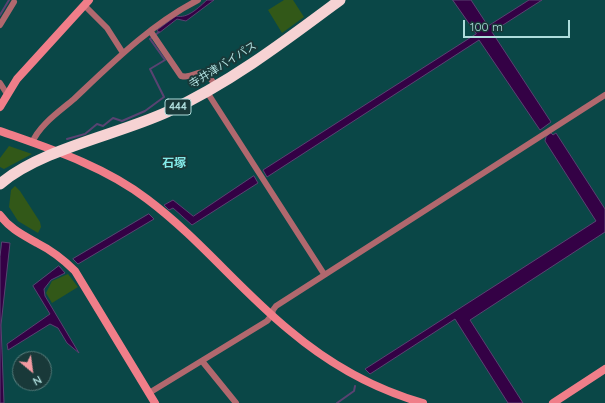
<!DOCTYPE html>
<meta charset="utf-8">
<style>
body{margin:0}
#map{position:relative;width:605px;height:403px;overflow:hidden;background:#0a4747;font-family:Quicksand,sans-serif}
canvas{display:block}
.north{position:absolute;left:12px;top:351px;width:40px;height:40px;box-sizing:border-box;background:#193939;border:1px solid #557b7a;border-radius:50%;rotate:151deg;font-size:11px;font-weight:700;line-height:16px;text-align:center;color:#aedddc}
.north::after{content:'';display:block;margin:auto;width:14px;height:18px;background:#f49aa1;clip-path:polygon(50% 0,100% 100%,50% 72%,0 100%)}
.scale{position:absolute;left:463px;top:20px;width:107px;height:18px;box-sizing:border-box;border:2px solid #aedddc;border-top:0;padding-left:5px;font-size:12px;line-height:14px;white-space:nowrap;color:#aedddc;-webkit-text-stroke:3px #193939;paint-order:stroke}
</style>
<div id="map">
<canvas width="605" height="403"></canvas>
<div class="north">N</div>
<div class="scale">100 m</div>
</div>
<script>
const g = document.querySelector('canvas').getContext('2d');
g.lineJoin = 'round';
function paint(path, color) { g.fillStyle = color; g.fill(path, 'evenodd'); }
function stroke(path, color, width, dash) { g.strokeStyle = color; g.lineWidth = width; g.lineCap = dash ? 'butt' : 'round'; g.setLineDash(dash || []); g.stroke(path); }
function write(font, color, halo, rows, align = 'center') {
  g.font = font + ' Quicksand,"Noto Sans JP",sans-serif'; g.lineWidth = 4; g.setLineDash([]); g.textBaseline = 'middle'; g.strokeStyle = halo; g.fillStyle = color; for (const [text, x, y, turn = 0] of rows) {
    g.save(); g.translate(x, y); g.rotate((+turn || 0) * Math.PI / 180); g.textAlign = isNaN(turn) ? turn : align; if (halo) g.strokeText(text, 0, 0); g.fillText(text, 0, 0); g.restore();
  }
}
paint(new Path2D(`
 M284,0h9l11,17 -22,16 -14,-23z
 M9,146l23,8 -28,15 -4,-2v-9z
 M15,186l5,5 20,31 1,5 -3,6 -20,-12 -9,-14 2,-17z
 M68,274l10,13 -26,16 -6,-10 6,-12z`), '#325818');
const water = new Path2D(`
 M207,0h7l-28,21 -9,-2 -18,14 -2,-3 19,-14c12,3 23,-9 31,-16z
 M453,0h18l17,26 41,-26h13l-50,32 59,90 -11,8 -61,-90 -212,137 -4,-7 213,-136z
 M551,133l2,2 3,-2 49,76v23l-135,88 53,83h-15l-53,-84 -85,55 -5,-5 231,-148 -51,-80 1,-4z
 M254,176l4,7 -66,42 -19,-17 -4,2 -5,-5 9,-5 20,16z
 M149,214l5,5 -76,45 -5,-5z
 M2,242l8,1 -9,82 3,78h-4v-146z
 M59,266l6,7 -14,7 -7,9 1,7 34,57 -12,-10 -9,-15 -8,-4 -42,26 -1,-6 43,-30 -17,-28z`);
paint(water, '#340145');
stroke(water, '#594372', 1);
stroke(new Path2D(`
 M0,15l9,-15
 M67,139l18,-5 12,-10 6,2 10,-8 9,3 23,-10 19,-14 -14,-28 15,-9 -15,-21 9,-7
 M337,403l17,-12 1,-5`), '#594372', 2);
stroke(new Path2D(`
 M84,5l23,23 16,25
 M0,25l14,-23
 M151,32l30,44c18,4 17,-16 35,10
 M0,83l7,11
 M207,92l117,182
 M32,143c7,-18 28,-32 42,-44 38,-36 77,-75 124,-99
 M202,361l34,42
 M149,393l118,-72 5,-6 1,-5 3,-4 329,-211`), '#b1686e', 6);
stroke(new Path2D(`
 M0,107l17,-28 72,-79
 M0,131c51,18 104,35 147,68 52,39 92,90 142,131 39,33 85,59 134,73
 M0,215c10,14 23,20 37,28 14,7 27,17 38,28l80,132
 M553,403l52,-34`), '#f07e89', 8);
stroke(new Path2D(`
 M0,184c41,-35 117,-49 167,-72 63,-29 118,-71 173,-112`), '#f6d2d3', 11);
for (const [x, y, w] of [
 [178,107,26]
]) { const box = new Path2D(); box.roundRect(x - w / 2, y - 8, w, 16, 3); g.fillStyle = '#193939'; g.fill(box); stroke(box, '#aedddc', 1); }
write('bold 10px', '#aedddc', null, [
 ["444",178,107]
]);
write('11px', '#aedddc', '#193939', [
 ["寺井津バイパス",223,65,-32]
]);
write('bold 12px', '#84eae9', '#193939', [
 ["石塚",174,163]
]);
</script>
